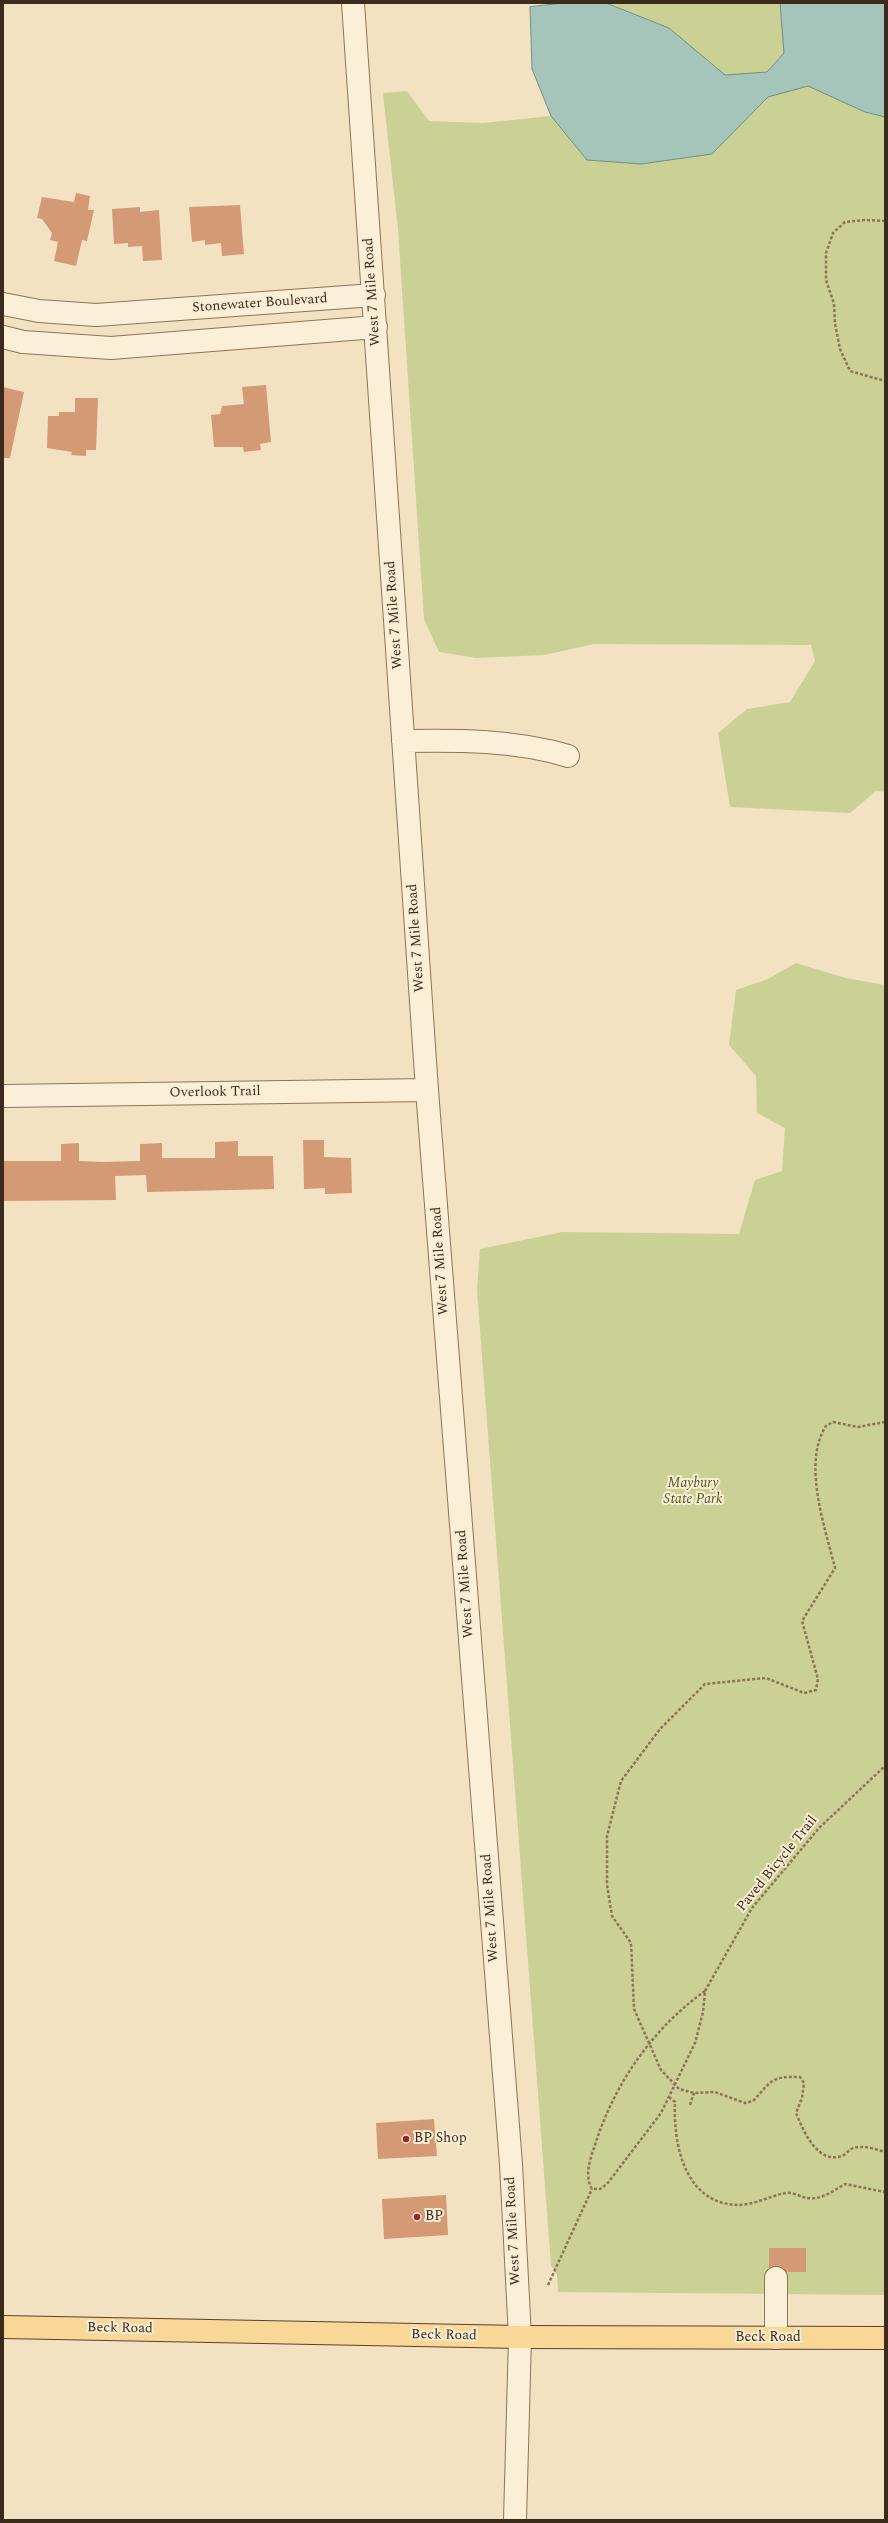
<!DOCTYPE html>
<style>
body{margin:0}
#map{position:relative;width:888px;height:2523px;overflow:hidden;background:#f2e2c2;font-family:Spectral,serif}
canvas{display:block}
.frame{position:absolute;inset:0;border:4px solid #3c2b1d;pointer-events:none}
</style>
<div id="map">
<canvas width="888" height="2523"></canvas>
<div class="frame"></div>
</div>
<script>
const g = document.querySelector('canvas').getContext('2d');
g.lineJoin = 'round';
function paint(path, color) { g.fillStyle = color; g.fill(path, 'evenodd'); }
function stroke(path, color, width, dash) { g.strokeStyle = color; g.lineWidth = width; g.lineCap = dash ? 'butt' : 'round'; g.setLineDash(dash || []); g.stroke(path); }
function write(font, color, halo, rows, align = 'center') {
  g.font = font + ' Spectral,serif'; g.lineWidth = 4; g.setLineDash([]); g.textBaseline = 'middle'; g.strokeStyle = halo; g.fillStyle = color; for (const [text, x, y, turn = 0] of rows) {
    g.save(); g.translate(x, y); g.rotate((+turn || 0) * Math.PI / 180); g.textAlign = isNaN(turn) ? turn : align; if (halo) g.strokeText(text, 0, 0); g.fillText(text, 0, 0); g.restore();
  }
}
paint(new Path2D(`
 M606,3h279v789l-9,-1 -26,22 -120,-6 -12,-74 29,-24 43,-7 25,-41 -4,-16 -217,-1 -50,11 -68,3 -37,-6 -15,-33 -26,-390 -15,-136 24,-2 22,30 54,2 68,-7 31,38 78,-129z
 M796,963l50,15 39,7v1310l-327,-3 -1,-17 -6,-10 -74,-975 3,-41 82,-17 177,2 16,-54 27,-9 3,-43 -28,-15 -1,-37 -27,-31 7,-55 32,-11z`), '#cbd195');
const water = new Path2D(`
 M564,3h42l63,25 56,47 42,-3 17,-19 -4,-50h105v114l-20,-5 -57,-26 -40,11 -56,57 -71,10 -54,-4 -36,-44 -19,-47 -2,-62z`);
paint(water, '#a5c4ba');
stroke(water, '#6b9388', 1);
paint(new Path2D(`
 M76,193l14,3 -2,14h6l-7,31 -5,-1 -6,26 -22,-5 4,-19 -8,-2 2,-7 -10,-14 -5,-1 5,-21 32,5z
 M240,205l4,49 -22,2 -1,-13 -16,2v-5l-13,2 -3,-35z
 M140,207v5l19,-2 3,50 -19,1 -1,-15 -14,1v-4l-14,1 -2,-35z
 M266,385l5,57 -11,2 1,6 -17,2 -1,-5h-29l-3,-32 9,-1 2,-8 22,-2 -2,-17z
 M3,387l21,5 -14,66h-7z
 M75,398h23l-2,52h-10v6l-15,-1 1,-3 -25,-4 1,-32h11v-4h16z
 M303,1140h21v17l27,1 1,35 -27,1v-6l-21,1z
 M238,1141v15h35l1,33 -127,3 -1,-17 -31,1 1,24 -113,1v-40h58v-17l18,-1v18l23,1 38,-1v-17l22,-1v15h53v-16z
 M434,2119l3,37 -59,3 -2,-36z
 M446,2195l2,40 -64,4 -2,-40z
 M769,2248h37v24h-19l-11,-6 -7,2z`), '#d39a75');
const minor = new Path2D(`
 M353,3l74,1087 84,1074 9,173 -5,183
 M3,304l36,7 57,4 278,-20
 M3,337l20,5 88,6 265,-21
 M403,741c55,-1 113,-1 165,15
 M3,1096l424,-6
 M776,2338v-60`);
const major = new Path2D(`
 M3,2327l517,10 365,1`);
stroke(minor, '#8d7358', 24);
stroke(major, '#5b412c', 24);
stroke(new Path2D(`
 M885,221l-19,-1 -21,2 -12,11 -7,20v27l8,24 1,20 5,25 10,22 35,10
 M885,1422l-27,5 -25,-5 -7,4c-24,37 -1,101 9,142l-33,53 16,58 -2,11 -12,3 -38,-15 -61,6 -45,45 -39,52 -14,55v49l5,31 19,27 3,66 27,61 18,19 15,4 21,-1 30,11 8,-2c19,-20 17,-25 47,-24l4,6 -2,15 -6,15c7,17 22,54 48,42 3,-2 5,-5 7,-6 10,-5 24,0 34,3
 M705,1991c-52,37 -91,93 -110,154 -5,14 -11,31 -3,44h8l7,-5 54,-71 34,-70 8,-31 2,-21 47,-83 67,-80 66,-62
 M669,2097l6,5c-2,43 10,102 63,103 16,0 32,-9 47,-12 6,-1 13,2 18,4 16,5 28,-5 42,-13l40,8
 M690,2105l4,-12
 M548,2285l44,-96`), '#8d7358', 2.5, [3, 2]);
stroke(minor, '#fbf0d7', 22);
stroke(major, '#f8d797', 22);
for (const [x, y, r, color] of [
 [406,2139,4,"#a22227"],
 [417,2217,4,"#a22227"]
]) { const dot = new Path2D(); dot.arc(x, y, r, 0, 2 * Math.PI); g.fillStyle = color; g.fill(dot); stroke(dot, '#f8ecd3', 1.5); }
write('14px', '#3c2b1d', '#f8ecd3', [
 ["West 7 Mile Road",373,292,-94],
 ["Stonewater Boulevard",260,304,-4],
 ["West 7 Mile Road",395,615,-94],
 ["West 7 Mile Road",417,938,-94],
 ["Overlook Trail",215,1093,-1],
 ["West 7 Mile Road",441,1261,-94],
 ["West 7 Mile Road",466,1584,-94],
 ["Paved Bicycle Trail",778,1864,-51],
 ["West 7 Mile Road",491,1908,-94],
 ["West 7 Mile Road",514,2231,-93],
 ["Beck Road",120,2329,1],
 ["Beck Road",444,2336,1],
 ["Beck Road",768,2338]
]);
write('italic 14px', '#4d5a22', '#f8ecd3', [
 ["Maybury",693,1484],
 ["State Park",693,1500]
]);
write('14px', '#3c2b1d', '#f8ecd3', [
 ["BP Shop",414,2139],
 ["BP",425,2217]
], 'left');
</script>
